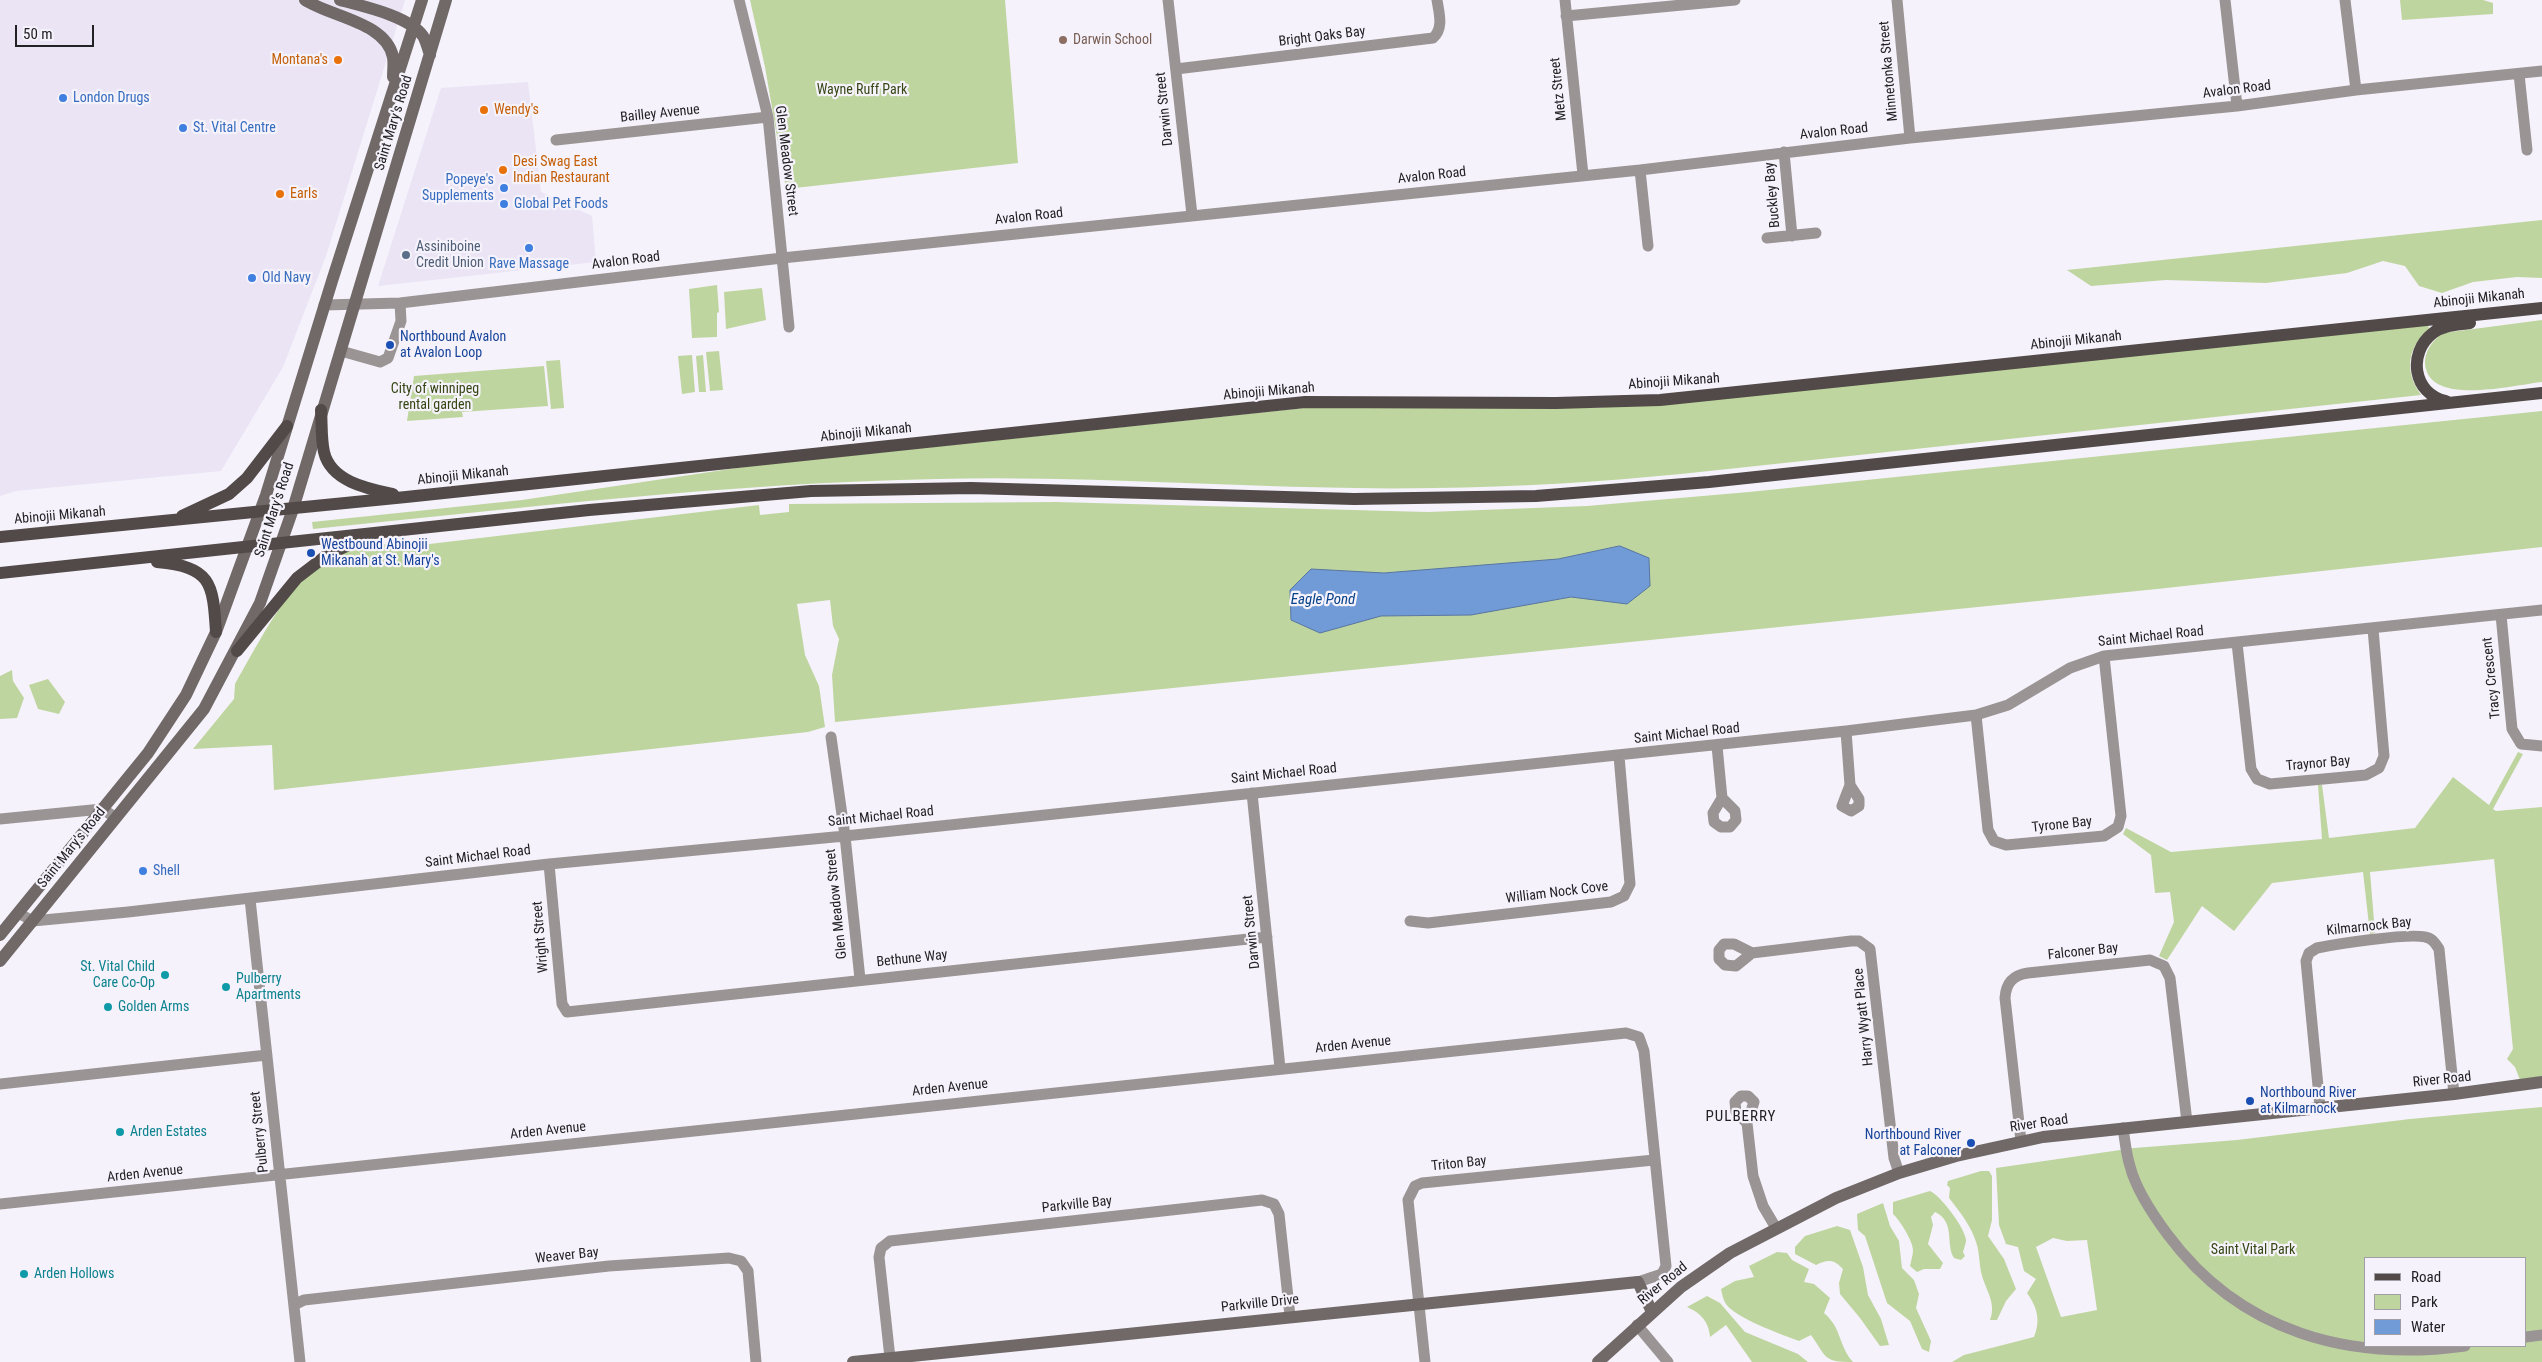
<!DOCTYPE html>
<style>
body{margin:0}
#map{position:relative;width:2542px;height:1362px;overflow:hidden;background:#f5f2fb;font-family:"Roboto Condensed",sans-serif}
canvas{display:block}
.legend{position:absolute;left:2364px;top:1257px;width:162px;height:90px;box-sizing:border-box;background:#f5f2fb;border:1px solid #a19ea5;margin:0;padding:6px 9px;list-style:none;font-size:15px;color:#222124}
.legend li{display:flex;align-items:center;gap:10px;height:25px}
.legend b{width:25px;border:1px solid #a19ea5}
.scale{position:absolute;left:15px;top:25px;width:79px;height:22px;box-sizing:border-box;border:2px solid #222124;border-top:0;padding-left:6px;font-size:15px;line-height:18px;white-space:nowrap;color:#222124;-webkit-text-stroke:4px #f5f2fb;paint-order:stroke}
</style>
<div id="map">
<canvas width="2542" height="1362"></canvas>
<ul class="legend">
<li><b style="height:6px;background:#524a48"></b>Road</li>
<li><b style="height:14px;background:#bfd59f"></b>Park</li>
<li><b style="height:14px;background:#709bd6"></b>Water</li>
</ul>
<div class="scale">50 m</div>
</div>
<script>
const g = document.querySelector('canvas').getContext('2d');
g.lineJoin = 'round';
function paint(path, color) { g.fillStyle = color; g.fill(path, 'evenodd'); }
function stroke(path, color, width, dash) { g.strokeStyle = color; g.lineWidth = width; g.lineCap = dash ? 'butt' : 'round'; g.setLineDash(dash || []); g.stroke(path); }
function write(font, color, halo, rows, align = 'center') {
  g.font = font + ' "Roboto Condensed",sans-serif'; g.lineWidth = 4.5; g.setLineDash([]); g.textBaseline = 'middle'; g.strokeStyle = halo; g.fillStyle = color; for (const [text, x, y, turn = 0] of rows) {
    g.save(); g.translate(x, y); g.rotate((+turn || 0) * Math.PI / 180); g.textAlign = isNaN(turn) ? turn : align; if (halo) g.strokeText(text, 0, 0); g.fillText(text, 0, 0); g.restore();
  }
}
paint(new Path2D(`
 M0,0h405l-79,256 -43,111 -62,104 -205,20 -16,5z
 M528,82l13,110 51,24 4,46 -218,24 63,-198z`), '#eae4f5');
paint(new Path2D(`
 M750,0h255l13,163 -232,26 -21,-122z
 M2400,0h83l10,3v11l-91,6z
 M2542,220v58l-25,-1 -44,5 -31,11 -23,-7 -14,-20 -22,-5 -36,12 -81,10 -100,-3 -75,6 -24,-16z
 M717,285l2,27 -2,1v24l-25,1 -3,-49z
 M762,288l4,32 -40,9 -2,-37z
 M2542,320v62c-28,3 -107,23 -116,-13 -4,-15 6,-28 17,-36z
 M2428,324l1,5c-22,19 -25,42 -8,66l-740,79c-82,8 -165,13 -247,14 -166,3 -331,-13 -496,-9 -209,4 -417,29 -625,50l-1,-7 210,-22 228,-34 554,-58h292z
 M719,351l4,39 -13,1 -4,-39z
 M692,355l3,37 -13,2 -4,-38z
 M703,355l3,37h-7l-3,-36z
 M560,360l4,48 -13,1 -5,-48z
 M544,366l4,40 -86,6 1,5 -56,4 7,-45z
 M2542,411v136l-385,42 -1322,133 -3,-47 7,-36 -6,-13 -3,-26 -33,4 8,51 14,31 6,41 -17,5 -534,58 -2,-45 -79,4 41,-50 1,-15c48,-83 74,-150 186,-139l338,-40 1,10 29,-3v-8l267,-2 372,10 159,-6 162,-14z
 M12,670l1,11 11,17 -7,20 -17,1v-43z
 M48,679l17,23 -6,12 -21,-5 -9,-24z
 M2518,752l5,2 -30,55 3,2 46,-4v269l-22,4 -5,-13 -8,-8 6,-10 -19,-190 -124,13 5,61 -5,1 -7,-62 -91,11 -38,48 -32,-25 -35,54 -8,-4 15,-34 -4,-30 -15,1 -4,-38 -28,-21 3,-6 45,24 151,-13 -4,-54h4l7,53 86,-10 38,-51 36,28z
 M2542,1107v255h-590l12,-7 70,-18c7,-17 3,-30 -7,-44l9,-14 -12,-8 -6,-24 -12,-3 -7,-19 -3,-57 138,-20 103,-8 173,-21zM2053,1238l14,3 20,-1 10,70 -36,7 -25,-70zM2366,1258h160v88h-160z
 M1981,1171h8l3,5v44l-4,16 16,23 12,30 -10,12 -9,19h-7c6,-15 -2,-27 -7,-41 -4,-11 -3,-23 -6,-34 -5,-18 -17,-33 -28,-47l1,-10 -3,-3 1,-4z
 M1930,1191c11,5 35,37 36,49 0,3 -2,9 -3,12l2,4 -4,4 -7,-2c-9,-14 2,-36 -19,-46l-4,5 2,8 -5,19 15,19 -3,6h-16l-7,3 -7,-6c1,-5 3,-11 3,-16 0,-9 -14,-31 -20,-36v-12z
 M1883,1203l7,23 9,15 3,27 12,12 5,14 -3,14 15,33 -2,11 -7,-3 -12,-28 -23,-18 -22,-67 -7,-6 -1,-16z
 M1837,1226l13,4 13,37 5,28 13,24 8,26 -9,1 -20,-28 -20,-24 -1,-11 4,-14c-9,-10 -15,-10 -27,-4l-21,-11v-7l10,-11z
 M1777,1252l10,1 5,7 17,9 -5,13 10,2 16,14 -6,15c18,15 14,32 29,49 -31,0 -26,-5 -42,-27l-12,6c-16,-6 -64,-23 -73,-37 -3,-4 -4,-11 -5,-15l14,-8 19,-4 -5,-11z
 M1707,1296l13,7 25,29 53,22 10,8h-56l-26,-37 -16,12c-1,-15 -9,-24 -23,-30z`), '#bfd59f');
const water = new Path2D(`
 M1620,546l29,12 1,28 -23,18 -56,-7 -100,18 -90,1 -61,17 -29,-13 -1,-30 21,-21 73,4 174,-14z`);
paint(water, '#709bd6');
stroke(water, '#5976a1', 1);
stroke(new Path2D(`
 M739,0l29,117 21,210
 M1168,0l24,215
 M1565,0l18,175
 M1897,0l13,138
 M2225,0l12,106
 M2345,0l11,90
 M1566,16l169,-16
 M1176,69l257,-31c11,-10 6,-25 4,-38
 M2519,74l8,76
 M556,140l212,-23
 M1784,152l8,84
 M1640,170l8,76
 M1767,238l49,-5
 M324,305l76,-2 382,-45 858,-88 270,-32 327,-32 119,-16 186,-19
 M341,351l39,11 8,-4 13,-37 -1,-18
 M2501,615l11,114 9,15 21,2
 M2237,643l14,126 6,10 13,5 96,-9 13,-7 5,-12 -11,-127
 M1976,715l12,115 6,11 12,4 98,-9 14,-9 3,-11 -17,-160
 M1846,731l4,54 -8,21 9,5 8,-5v-7l-9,-14
 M831,737l14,99 15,143
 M1717,746l5,52 -9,15 1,9 7,5h9l6,-7 -1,-9 -13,-13
 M1252,793l28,275
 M0,819l102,-10 13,8
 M549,864l13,140 5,8 700,-75
 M250,899l50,463
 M18,913l15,8 95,-9 421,-48 296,-28 1001,-105 130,-16 32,-10 62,-37 34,-12 438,-46
 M1410,921l18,2 183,-21 13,-6 6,-12 -11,-128
 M1752,953l-16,13 -11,-1 -6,-6v-9l5,-6h10l18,9 99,-12h8l11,8 24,209 5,15
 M0,1084l267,-29
 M2320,1107l-14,-146 3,-8 8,-5c19,-4 91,-15 108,-11 7,1 10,6 14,12l15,145
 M1747,1123l-11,-11 -1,-10 6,-6h7l6,6 -7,21 6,53 10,30 13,22
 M2123,1128c2,12 3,26 7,38 6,24 23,49 38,69 72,97 181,127 297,111
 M2021,1141l-16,-143c1,-15 8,-23 23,-25l122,-13 14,6 6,12 17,144
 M0,1204l1626,-171 13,4 5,14 22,215 -4,8 -24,8
 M294,1305l10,-5 305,-34 120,-8 12,3 7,10 8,91
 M1637,1325l31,37
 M2526,1337l16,-2
 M890,1358l-11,-101 2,-9 9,-7 372,-41 12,4 5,10 11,102
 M1425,1362l-17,-162 7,-14 7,-3 232,-23`), '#9a9594', 11);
stroke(new Path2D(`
 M305,0c26,17 81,22 88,57 1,7 0,14 0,20
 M340,0c22,6 69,16 83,36 3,5 5,13 7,19
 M0,935l148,-182 38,-58 30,-63 50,-137 66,-214 90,-281
 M0,961l204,-252 56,-106 33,-94 153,-509
 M853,1362l785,-80 14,30
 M1598,1362l83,-75 49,-34 106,-55 63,-25 57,-17 87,-19 411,-43 88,-12`), '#706967', 12);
stroke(new Path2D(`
 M2446,401c-33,-7 -39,-48 -13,-68 10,-8 25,-8 37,-10
 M321,410c1,14 0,29 3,42 7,30 45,37 69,42
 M182,516l47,-22 18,-16 40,-52
 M0,537l406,-40 899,-95 251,1 104,-3 882,-92
 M157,562c54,5 56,20 59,70
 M0,573l589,-63 222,-19 160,-3 383,11 182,-3 173,-14 833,-89
 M237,651l60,-73 30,-23 39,-18`), '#524a48', 12);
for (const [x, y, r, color] of [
 [1063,40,5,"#8d6e63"],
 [338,60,5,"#e8710a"],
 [63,98,5,"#3f7fe0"],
 [484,110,5,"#e8710a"],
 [183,128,5,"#3f7fe0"],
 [503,170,5,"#e8710a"],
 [504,188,5,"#3f7fe0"],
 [280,194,5,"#e8710a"],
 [504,204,5,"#3f7fe0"],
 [529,248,5,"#3f7fe0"],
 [406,255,5,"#5c6f8a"],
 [252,278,5,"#3f7fe0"],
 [390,345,5,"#1a4fb4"],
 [311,553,5,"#1a4fb4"],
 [143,871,5,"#3f7fe0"],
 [165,975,5,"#0f9aa8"],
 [226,987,5,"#0f9aa8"],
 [108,1007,5,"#0f9aa8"],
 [2250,1101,5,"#1a4fb4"],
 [120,1132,5,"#0f9aa8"],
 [1971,1143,5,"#1a4fb4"],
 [24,1274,5,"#0f9aa8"]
]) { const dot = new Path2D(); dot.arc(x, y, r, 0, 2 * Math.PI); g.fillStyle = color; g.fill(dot); stroke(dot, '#f5f2fb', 2); }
write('14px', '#222124', '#f5f2fb', [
 ["Bright Oaks Bay",1322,37,-7],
 ["Minnetonka Street",1889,71,-95],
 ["Metz Street",1559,89,-96],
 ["Avalon Road",2237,90,-7],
 ["Darwin Street",1165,109,-96],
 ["Bailley Avenue",660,114,-6],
 ["Saint Mary's Road",394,123,-73],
 ["Avalon Road",1834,132,-6],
 ["Glen Meadow Street",786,161,83],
 ["Avalon Road",1432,176,-6],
 ["Buckley Bay",1773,195,-95],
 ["Avalon Road",1029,217,-6],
 ["Avalon Road",626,261,-7],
 ["Abinojii Mikanah",2479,299,-6],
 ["Abinojii Mikanah",2076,341,-6],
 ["Abinojii Mikanah",1674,382,-4],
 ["Abinojii Mikanah",1269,392,-5],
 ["Abinojii Mikanah",866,433,-6],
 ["Abinojii Mikanah",463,476,-6],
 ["Saint Mary's Road",275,510,-72],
 ["Abinojii Mikanah",60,516,-5],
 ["Saint Michael Road",2151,637,-6],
 ["Tracy Crescent",2492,678,-96],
 ["Saint Michael Road",1687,734,-6],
 ["Traynor Bay",2318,764,-5],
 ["Saint Michael Road",1284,774,-6],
 ["Saint Michael Road",881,817,-6],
 ["Tyrone Bay",2062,825,-6],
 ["Saint Mary's Road",72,848,-51],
 ["Saint Michael Road",478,857,-7],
 ["William Nock Cove",1557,893,-7],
 ["Glen Meadow Street",837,904,-96],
 ["Kilmarnock Bay",2369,927,-6],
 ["Darwin Street",1252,932,-96],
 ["Wright Street",541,937,-95],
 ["Falconer Bay",2083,952,-6],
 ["Bethune Way",912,959,-6],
 ["Harry Wyatt Place",1864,1017,-96],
 ["Arden Avenue",1353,1045,-6],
 ["River Road",2442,1080,-6],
 ["Arden Avenue",950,1088,-6],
 ["River Road",2039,1124,-8],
 ["Arden Avenue",548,1131,-6],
 ["Pulberry Street",260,1132,-96],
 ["Triton Bay",1459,1164,-6],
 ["Arden Avenue",145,1174,-6],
 ["Parkville Bay",1077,1205,-6],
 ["Weaver Bay",567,1256,-6],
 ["River Road",1663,1284,-39],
 ["Parkville Drive",1260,1304,-6]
]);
write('14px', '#785e54', '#f5f2fb', [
 ["Darwin School",1073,40]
], 'left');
write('14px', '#c56008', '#f5f2fb', [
 ["Montana's",328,60,"right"],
 ["Wendy's",494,110],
 ["Desi Swag East",513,162],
 ["Indian Restaurant",513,178],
 ["Earls",290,194]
], 'left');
write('14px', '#354613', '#f5f2fb', [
 ["Wayne Ruff Park",862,90],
 ["City of winnipeg",435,389],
 ["rental garden",435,405],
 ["Saint Vital Park",2253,1250]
]);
write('14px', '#366cbe', '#f5f2fb', [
 ["London Drugs",73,98],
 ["St. Vital Centre",193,128],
 ["Popeye's",494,180,"right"],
 ["Supplements",494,196,"right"],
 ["Global Pet Foods",514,204],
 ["Rave Massage",529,264,"center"],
 ["Old Navy",262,278],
 ["Shell",153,871]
], 'left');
write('14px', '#4e5e75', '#f5f2fb', [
 ["Assiniboine",416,247],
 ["Credit Union",416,263]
], 'left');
write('14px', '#164399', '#f5f2fb', [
 ["Northbound Avalon",400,337],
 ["at Avalon Loop",400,353],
 ["Westbound Abinojii",321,545],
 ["Mikanah at St. Mary's",321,561],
 ["Northbound River",2260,1093],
 ["at Kilmarnock",2260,1109],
 ["Northbound River",1961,1135,"right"],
 ["at Falconer",1961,1151,"right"]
], 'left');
write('14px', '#0d838f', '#f5f2fb', [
 ["St. Vital Child",155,967,"right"],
 ["Care Co-Op",155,983,"right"],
 ["Pulberry",236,979],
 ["Apartments",236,995],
 ["Golden Arms",118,1007],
 ["Arden Estates",130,1132],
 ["Arden Hollows",34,1274]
], 'left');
write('italic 15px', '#044187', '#f5f2fb', [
 ["Eagle Pond",1323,600]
]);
g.letterSpacing = '1px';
write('15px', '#222124', '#f5f2fb', [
 ["PULBERRY",1741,1117]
]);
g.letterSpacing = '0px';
</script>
